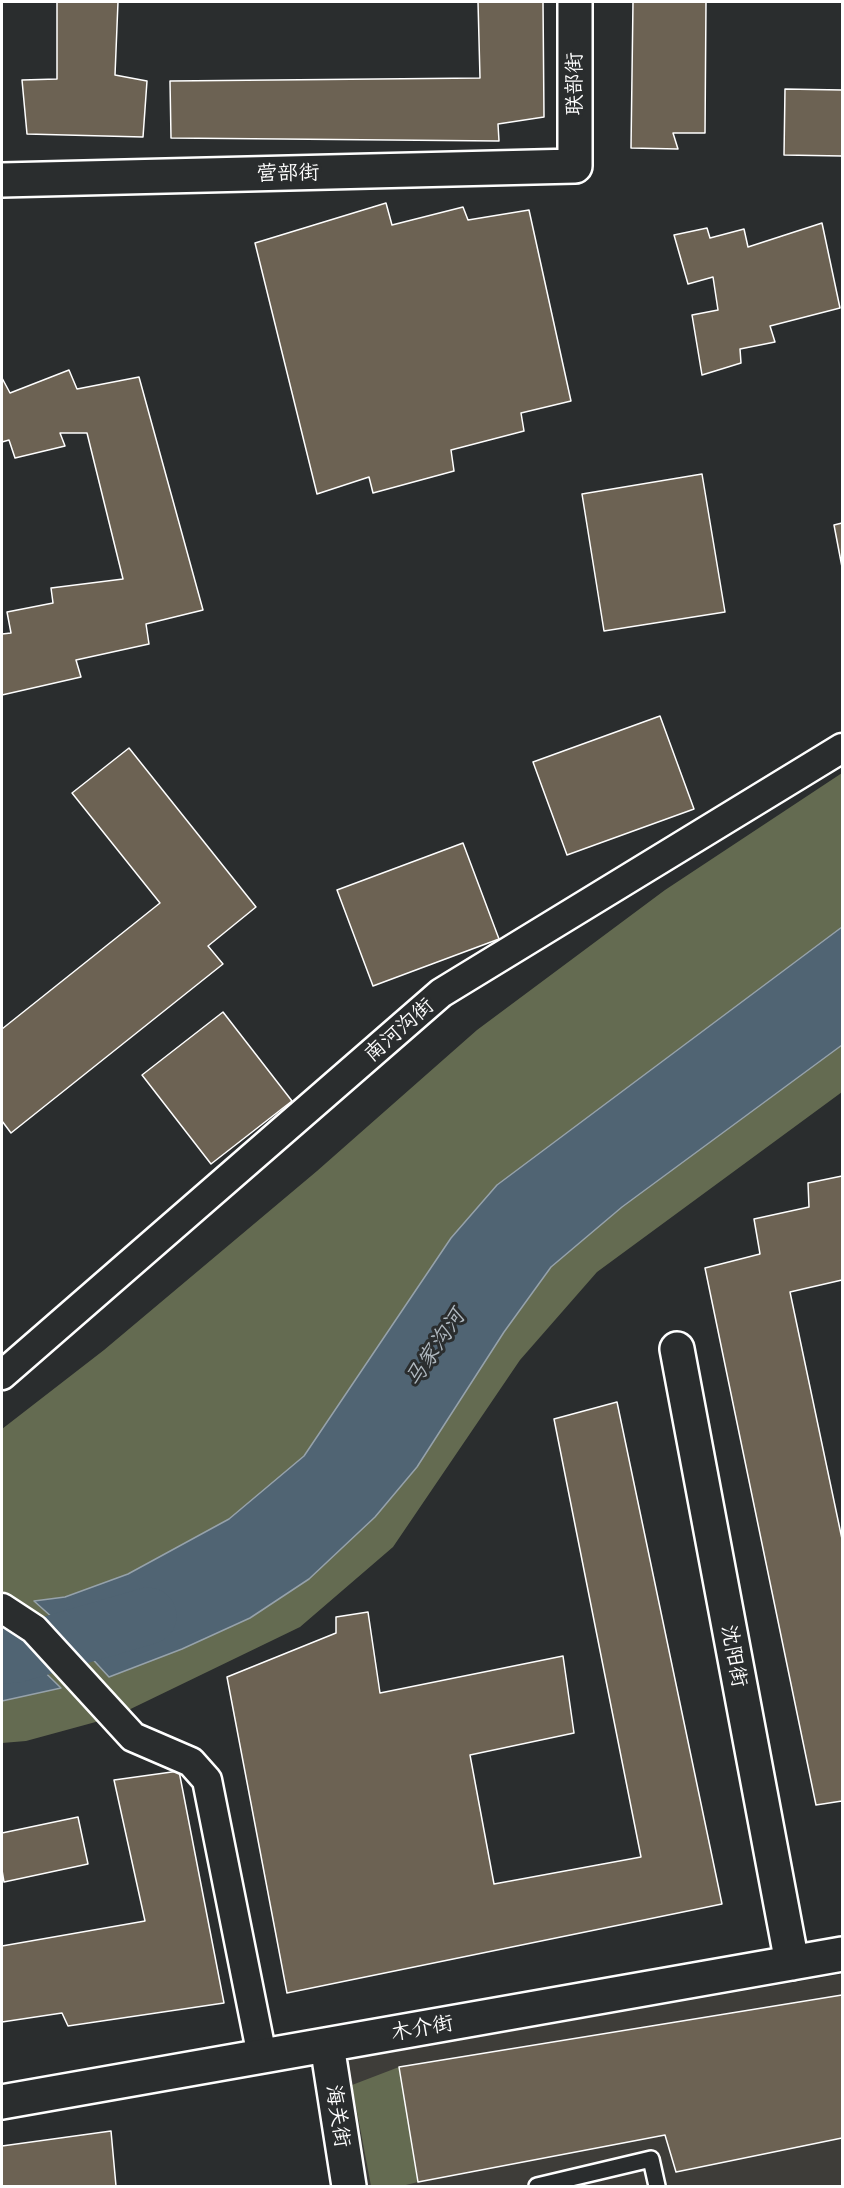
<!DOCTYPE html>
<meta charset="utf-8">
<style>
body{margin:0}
#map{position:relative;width:844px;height:2188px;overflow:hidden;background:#2a2d2e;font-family:Mali,sans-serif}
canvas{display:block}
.frame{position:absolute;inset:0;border:3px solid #fff;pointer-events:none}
</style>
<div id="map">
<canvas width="844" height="2188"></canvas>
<div class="frame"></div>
</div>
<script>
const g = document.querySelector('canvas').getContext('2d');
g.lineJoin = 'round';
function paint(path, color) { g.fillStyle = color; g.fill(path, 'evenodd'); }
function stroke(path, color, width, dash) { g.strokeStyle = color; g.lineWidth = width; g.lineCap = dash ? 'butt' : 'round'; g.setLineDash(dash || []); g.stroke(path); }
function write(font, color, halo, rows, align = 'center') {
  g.font = font + ' Mali,"LXGW WenKai TC",sans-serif'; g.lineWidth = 6; g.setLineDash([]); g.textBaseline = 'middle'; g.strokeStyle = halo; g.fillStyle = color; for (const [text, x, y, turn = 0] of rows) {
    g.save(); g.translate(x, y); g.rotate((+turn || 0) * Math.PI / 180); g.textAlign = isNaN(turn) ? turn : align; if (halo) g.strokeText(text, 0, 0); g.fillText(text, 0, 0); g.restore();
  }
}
paint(new Path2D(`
 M842,1974v212h-474l-23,-126z`), '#3e3d39');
paint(new Path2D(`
 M842,773v319l-245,180 -77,88 -127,187 -93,80 -186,90 -88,24 -24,2v-314l102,-79 213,-179 160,-141 188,-140z
 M399,2067l19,115 -16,4h-31l-19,-101z`), '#646b51');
const water = new Path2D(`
 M842,927v118l-220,162 -71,60 -47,65 -87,135 -42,50 -66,62 -59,39 -68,31 -73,28 -46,-50 -29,-26 31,-4 63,-23 101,-55 75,-63 147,-218 46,-53z
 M2,1633l10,7 49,48 -59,13z`);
paint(water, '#506473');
stroke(water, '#96a2ab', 1.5);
stroke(new Path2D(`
 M2,1655l15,-1 131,-38`), '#506473', 57);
const building = new Path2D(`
 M57,2h61l-3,73 32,6 -4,56 -116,-3 -5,-54 35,-1z
 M478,2h65l1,115 -46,7 1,17 -328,-3 -1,-57 310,-3z
 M633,2h73l-1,131h-32l5,16 -47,-1z
 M785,89l57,1v66l-58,-1z
 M386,203l6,22 71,-18 5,13 61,-10 42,191 -50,12 3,18 -73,19 3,21 -81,22 -4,-16 -52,17 -62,-251z
 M822,223l18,85 -70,18 5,16 -35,7 1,14 -39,12 -10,-60 26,-5 -5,-33 -25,7 -14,-49 33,-7 3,10 34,-9 4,18z
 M69,370l8,19 62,-12 64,233 -57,14 3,20 -73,16 5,17 -79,18v-61l9,-1 -4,-21 46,-9 -2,-15 72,-9 -36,-146h-27l5,13 -50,12 -6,-18 -7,2v-64l8,15z
 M702,474l23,138 -121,19 -22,-137z
 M842,523v44l-8,-42z
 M660,716l34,93 -127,46 -34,-93z
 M129,748l127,159 -48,39 15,18 -212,169 -9,-12v-92l158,-126 -88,-110z
 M463,843l36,96 -126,47 -36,-96z
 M223,1012l69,89 -81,63 -69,-89z
 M842,1176v104l-52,12 52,247v262l-26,4 -111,-537 55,-14 -6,-35 55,-12 -1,-24z
 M617,1402l105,502 -435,89 -60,-316 109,-44v-16l32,-5 12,81 183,-37 11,77 -104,22 24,129 147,-27 -87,-438z
 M179,1771l45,232 -156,23 -6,-13 -60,9v-76l143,-25 -31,-141z
 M78,1817l10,47 -84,18 -2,-12v-37z
 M842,1995v143l-166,34 -11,-37 -247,47 -19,-115z
 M111,2131l5,55h-114v-40z`);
paint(building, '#6c6253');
stroke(building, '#fff', 1.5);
const lane = new Path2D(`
 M537,2186l114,-27 6,27`);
const street = new Path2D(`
 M2,1375l439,-382 401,-245
 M2,1608l32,21 99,108 58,25 16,18 55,276`);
const secondary = new Path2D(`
 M2,180l573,-14v-164
 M677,1349l115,614
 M327,2045l22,141
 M2,2102l840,-148`);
stroke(lane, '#fff', 20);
stroke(street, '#fff', 33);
stroke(secondary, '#fff', 38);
stroke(lane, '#2a2d2e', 15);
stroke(street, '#2a2d2e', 28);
stroke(secondary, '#2a2d2e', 33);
write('21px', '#fff', '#2a2d2e', [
 ["联部街",575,84,-90],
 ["营部街",288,173,-1],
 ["南河沟街",399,1030,-41],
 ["沈阳街",734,1656,79],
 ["木介街",422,2028,-10],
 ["海关街",338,2116,81]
]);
write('italic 22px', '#b0b9c0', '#2a2d2e', [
 ["马家沟河",435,1348,-56]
]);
</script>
